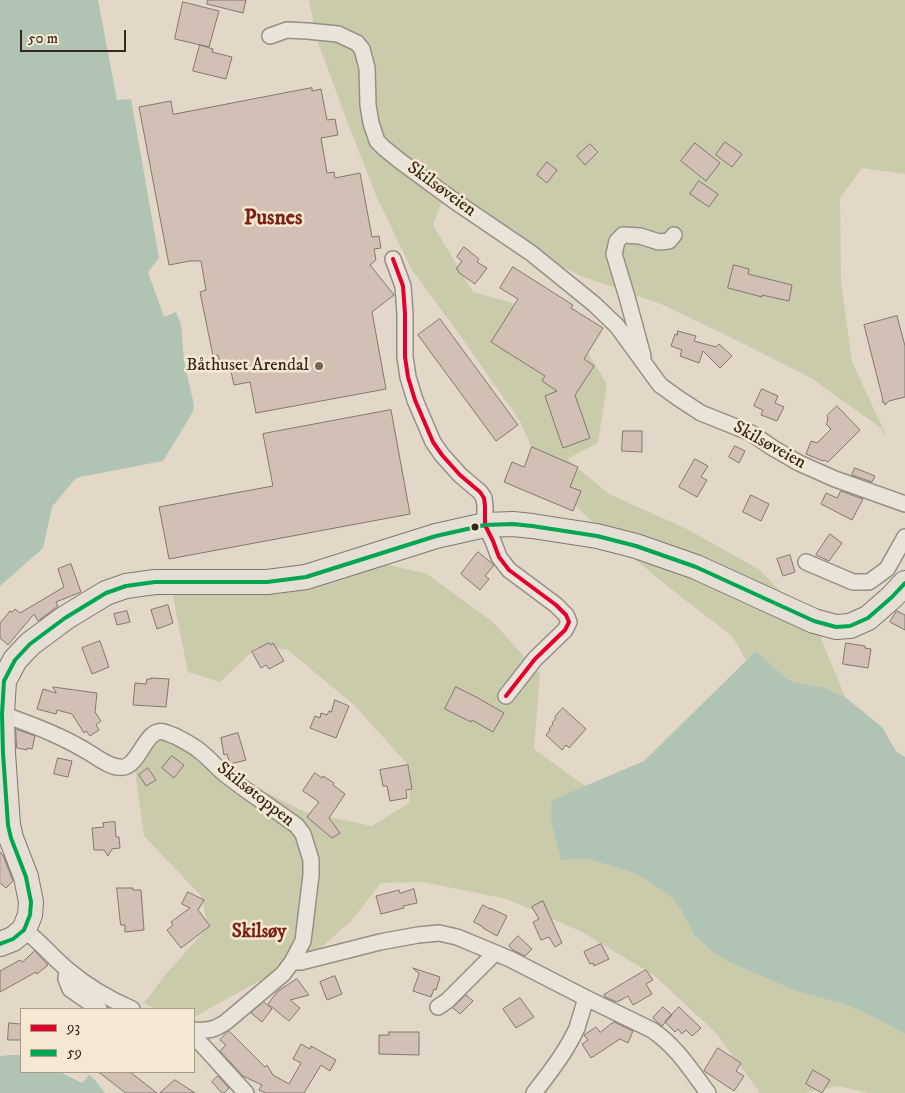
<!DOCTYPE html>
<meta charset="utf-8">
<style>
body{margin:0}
#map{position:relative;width:905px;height:1093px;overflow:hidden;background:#e3d8c7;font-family:"IM FELL DW Pica",serif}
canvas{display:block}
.legend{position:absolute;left:20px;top:1008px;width:175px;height:65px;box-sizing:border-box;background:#f5e8d2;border:1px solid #a89b8a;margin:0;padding:6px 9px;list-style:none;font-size:15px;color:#34281e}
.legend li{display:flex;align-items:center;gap:10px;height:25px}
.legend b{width:25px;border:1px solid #a89b8a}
.scale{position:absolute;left:20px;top:30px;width:106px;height:22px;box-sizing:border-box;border:2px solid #34281e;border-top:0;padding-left:6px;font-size:15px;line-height:18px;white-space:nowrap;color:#34281e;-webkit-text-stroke:4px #f5e8d2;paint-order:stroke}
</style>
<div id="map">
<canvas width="905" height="1093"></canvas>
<ul class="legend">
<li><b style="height:6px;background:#e4002b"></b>93</li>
<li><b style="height:6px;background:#00a651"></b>59</li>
</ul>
<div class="scale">50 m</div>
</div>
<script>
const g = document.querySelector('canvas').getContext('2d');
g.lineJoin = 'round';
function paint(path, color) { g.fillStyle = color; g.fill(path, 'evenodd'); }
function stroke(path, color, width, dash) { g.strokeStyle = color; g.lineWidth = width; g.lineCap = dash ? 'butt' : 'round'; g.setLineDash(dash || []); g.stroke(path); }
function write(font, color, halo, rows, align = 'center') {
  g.font = font + ' "IM FELL DW Pica",serif'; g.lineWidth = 5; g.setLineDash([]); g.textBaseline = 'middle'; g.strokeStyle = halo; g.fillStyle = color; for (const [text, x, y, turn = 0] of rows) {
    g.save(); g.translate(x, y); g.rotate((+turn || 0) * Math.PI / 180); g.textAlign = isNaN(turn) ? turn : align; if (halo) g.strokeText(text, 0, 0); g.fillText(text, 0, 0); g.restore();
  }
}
paint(new Path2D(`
 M309,0h596v174l-43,-6 -22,30 1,84 11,80 33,71 -1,2 -3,-7 -70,-50 -75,-38 -75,-36 -80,-28 -74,-38 -65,-37 -9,24 40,67 40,11 17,15 55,31 22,35 -9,59 -31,16 42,35 78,35 73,41 58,61 27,66 -23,-10 -29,-5 -7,-4 -30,-27 -10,9 -14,-24 -65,-50 -63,-53 -59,-56 -25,-56 -61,-87 -47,-64 -35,-72 -31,-80 -29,-78z
 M360,558l67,16 66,48 47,52 -6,75 51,37 -33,14 9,60 27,-1 43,13 19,10 22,16 9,12 13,25 20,18 13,8 69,30 47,13 25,10 37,20v59h-36l-31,-7 -34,7h-44l-44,-60 -61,-57 -73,-44 -75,-33 -84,-17 -42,1 -29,37 -29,26 -129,71v-8h-37l-13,-6 22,-29 42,-47 -7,-31 -57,-60 -11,-80 22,-20 150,76 67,14 37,-23 1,-36 -56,-62 -66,-55 -31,-3 -37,35 -32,-10 -19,-95 108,-7z`), '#cacbaa');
paint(new Path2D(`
 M0,0h98l19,100 14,-1 28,159 -11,14 16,45 12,-5 5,12 3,37 10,44 -1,6 -3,6 -27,44 -83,16 -5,2 -23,28 -9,41 -43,38z
 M756,651l30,27 7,4 29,5 23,10 37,30 14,24 9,6v277l-37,-20 -25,-10 -47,-13 -69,-30 -13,-8 -20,-18 -13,-25 -9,-12 -22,-16 -19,-10 -43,-13 -27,1 -10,-39 1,-21 92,-39z
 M10,1055h11v17h39l22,11 7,-8 6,5 10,13h-105v-37z`), '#b1c4b3');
const building = new Path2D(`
 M208,0h38l-3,13 -36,-9z
 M183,2l36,9 -10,36 -34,-8z
 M200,45l13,4 -1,3 20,5 -6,22 -33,-8z
 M312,88v3l9,-2 6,31 8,-1 3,16 -17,3 6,35 7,-1 1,6 25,-5 12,64 7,-1 2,12 -7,1 2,11 -6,5 24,30 -22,17 14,77 -130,24 -6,-31 -16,3 -5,-23 -9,2 -2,-9 -5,1 -13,-64 6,-2 -5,-29h-11l-21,4 -30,-158 32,-6 2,13z
 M725,142l17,12 -10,13 -16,-12z
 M695,143l25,20 -14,18 -25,-20z
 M590,144l8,8 -13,13 -8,-9z
 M547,162l10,8 -10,13 -10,-8z
 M699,181l19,13 -9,13 -19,-13z
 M464,247l15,12 -2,3 10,6 -12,16 -17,-12 1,-1 -3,-2 6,-8 -5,-4z
 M734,265l15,4 -1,5 44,11 -3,16 -27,-6v2l-34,-9z
 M513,267l60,38 -2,3 32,20 -19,31 10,7 -19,29 15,43 -27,10 -18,-52 12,-5 -15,-10 3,-5 -54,-34 27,-43 -18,-11z
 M897,316l8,30v51l-16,4 -4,4 -1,-3h-2l1,-2 -19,-75z
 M440,319l78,106 -22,16 -78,-106z
 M678,331l18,5 -2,5 22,6 3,-3 13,12 -12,12 -17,-17 -4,12 -19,-7 2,-6 -11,-4 4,-12 2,1z
 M762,389l16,7 -3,7 9,4 -7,14 -16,-6 2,-5 -9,-4z
 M837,406l23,24 -32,32 -4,-2 -1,1 -17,-7 5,-13 6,2 14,-14 -5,-5 2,-3 -1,-1 1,-2 -1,-2z
 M391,410l19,104 -241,45 -10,-52 114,-21 -10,-52z
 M623,431h19v21l-20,-1z
 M735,446l10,5 -6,12 -10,-6z
 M532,447l46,20 -8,20 11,4 -8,20 -69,-29 8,-20 12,5z
 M695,459l13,7 -7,11 6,3 -10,17 -18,-10z
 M855,468l20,8 -3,6 -20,-7z
 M841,491l22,8 -11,21 -31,-16 5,-11 11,5z
 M751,495l18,9 -8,17 -18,-9z
 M830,534l12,9 -13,18 -13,-6z
 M478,552l16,13 -9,11 4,3 -9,11 -19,-16z
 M790,555l5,17 -12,4 -6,-17z
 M71,564l10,28 -25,10 2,4 -20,15 -4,-7 -26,31 -8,-7v-15l10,-12 2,1 3,-3 5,4 44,-26 -6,-18z
 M168,605l5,18 -16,6 -6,-19z
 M127,611l3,11 -13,3 -3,-11z
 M897,611l8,4v15l-15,-8z
 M100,641l9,26 -17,7 -10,-26z
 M269,643l1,2 3,-2 11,18 -15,8 -3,-4 -5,3 -9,-16z
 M846,643l19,3v2l6,1 -3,19 -25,-4z
 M151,678l18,1 -3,28 -33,-2 2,-22 11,1 1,-5h4z
 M53,687l44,6 -2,19 6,9 -5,4 3,5 -9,6 -4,-5 -2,2 -12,-19 -15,-4 -1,4 -19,-5 6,-20 13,4z
 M456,687l22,11 26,15 -11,19 -21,-12 -1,2 -26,-13z
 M335,700l14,6 -13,32 -26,-10 5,-12 5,2 1,-5 6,2 2,-4 2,1z
 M563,708l23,21 -17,19 -3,-3 -4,5 -16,-15 4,-5 -1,-1 4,-5 -1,-1 4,-5 -1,-1z
 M16,729l19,7 -3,13 -5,-1v2l-10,-2z
 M238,733l8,27 -16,4 -3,-10 -3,1 -3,-17z
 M172,756l12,9 -10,13 -12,-10z
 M58,758l14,3 -4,16 -14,-3z
 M408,765l4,24 -6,1 1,8 -17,3 -3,-15h-4l-3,-16z
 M148,768l8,12 -10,6 -7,-11z
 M315,773l7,5 1,-2 11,7 -1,2 12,9 -16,24 11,15 -8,5 -25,-21 12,-15 -16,-11z
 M115,822l1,15h3l1,11 -8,1 -4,7 -4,-6h-10l-2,-22 12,-1 -1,-4z
 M0,852l3,3 10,26 -7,7 -6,-5z
 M117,888h16v2h8l3,40 -19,2v-7h-4z
 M414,889l3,14 -14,3 1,2 -23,6 -5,-18 23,-6 1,3z
 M188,892l16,8 -6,10 12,16 -29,22 -14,-18 6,-5 -2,-3 19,-14 -8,-4z
 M543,901l19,42 -7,4 -6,-10 -8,3 -8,-18 6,-3 -7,-12z
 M483,905l7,4v-1l17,8 -10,20 -14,-8v-1l-9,-5z
 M518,936l14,13 -7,7 -12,-6 -4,-4z
 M601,944l8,15 -15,7 -1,-3 -3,1 -6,-12z
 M35,951l13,14 -11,9 -1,-2 -36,20v-21l20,-11 2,2z
 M413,968l27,9 -4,13 -2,-1 -3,8 -18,-6 6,-17z
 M646,970l7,10 -7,4 6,10 -19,11 -5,-9 -11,6 -12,-5 -1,-2z
 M335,976l7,18 -15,6 -7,-18z
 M297,979l12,16 -19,5 10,8 -11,13 -21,-17 9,-12z
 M466,995l7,6 -13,13 -7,-6z
 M520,998l14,19 -18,11 -13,-19z
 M264,1002l8,7 -10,13 -11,-9z
 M663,1007l9,8 -10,11 -9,-8z
 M679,1007l22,21 -9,8 -6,-6 -4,4 -4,-5 -3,3 -10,-10z
 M614,1022l19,9 -5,12 -8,-4 -29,19 -9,-14 6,-4 -4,-5 12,-8 4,5z
 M9,1023l12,1v16h-13z
 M229,1031l36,36 2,-2 6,10 16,9 12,-21 -8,-4 8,-15 9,5 1,-3 25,14 -6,11 -9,-6 -17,28h-38l-7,-3 3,-5 -19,-9 -23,-25 6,-6 -6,-5z
 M389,1032h30v23l-40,-1v-19h10z
 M718,1048l23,15 -5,8 8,5 -10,15 -30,-20z
 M813,1070l17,10 -8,13 -16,-9z
 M99,1072h31l27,21h-31z
 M218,1076l11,12 -5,5h-2l-10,-11z
 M175,1080l20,13h-35z`);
paint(building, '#d2c0b5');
stroke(building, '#7f786e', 1);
const minor = new Path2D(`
 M270,36l17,-6 20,1 31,3 19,9 5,6 5,19 1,37 3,18 6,18 7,7 16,13 53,39 78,53 63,51 23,22 43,59 18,13 23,15 50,20 22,15 26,15 36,16 70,25
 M393,259l10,27 2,28v43l3,20 7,23 18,42 9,13 18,20 20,17 4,6 1,8v19l8,16 6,16 10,13 47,35 10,10 3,7 -4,8 -30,29 -29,37
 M643,356l-16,-59 -13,-43 3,-13 6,-6 17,1 19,6 10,-1 5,-6
 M806,562l47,20h16l18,-13 18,-32
 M2,714c31,11 63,23 91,41 8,5 20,14 31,12 16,-3 22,-40 40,-35 4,1 7,3 11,4 9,5 18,9 26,16 9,7 16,16 25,23 23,18 48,34 71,51l6,8 8,26v15l-8,66 -11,21
 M24,930c16,11 28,27 44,40 19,16 41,29 64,39
 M67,970l-1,9 4,10 29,20
 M438,1007l9,-6 48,-48
 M194,1030c14,1 20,0 32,-8l57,-48 9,-12h9l79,-20 38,-7 21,-2 18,4 53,22 76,39 66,32c24,16 39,40 56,63
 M194,1036l52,57
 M534,1093c16,-21 32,-41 43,-65 3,-10 6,-20 9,-30`);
const primary = new Path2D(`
 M0,944l13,-5 11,-9 6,-15 1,-13 -5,-25 -15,-39 -3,-13 -5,-72 -1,-39 2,-33 11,-21 15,-16 35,-26 41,-25 20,-7 29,-4h112l39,-5 130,-41 49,-11 28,-1 19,2 65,10 39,10 60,21 118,54 22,6 14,-1 18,-8 24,-21 13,-14`);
stroke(minor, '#978f85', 18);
stroke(primary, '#7f786e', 26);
stroke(minor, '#e9e3da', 15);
stroke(primary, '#e5ded4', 24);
stroke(new Path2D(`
 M393,259l10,27 2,28v43l3,20 7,23 18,42 9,13 18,20 20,17 4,6 1,8v19l8,16 6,16 10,13 47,35 10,10 3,7 -4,8 -30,29 -29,37`), '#e4002b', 4);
stroke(new Path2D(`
 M0,944l13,-5 11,-9 6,-15 1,-13 -5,-25 -15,-39 -3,-13 -5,-72 -1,-39 2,-33 11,-21 15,-16 35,-26 41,-25 20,-7 29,-4h112l39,-5 130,-41 49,-11 28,-1 19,2 65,10 39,10 60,21 118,54 22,6 14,-1 18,-8 24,-21 13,-14`), '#00a651', 4);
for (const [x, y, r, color] of [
 [319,366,5,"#716659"],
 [475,527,4.5,"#34281e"]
]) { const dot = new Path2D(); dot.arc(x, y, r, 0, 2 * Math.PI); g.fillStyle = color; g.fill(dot); stroke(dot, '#f5e8d2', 2); }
write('18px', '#34281e', '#f5e8d2', [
 ["Skilsøveien",441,190,36],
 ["Skilsøveien",769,446,29],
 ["Skilsøtoppen",255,795,38]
]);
write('18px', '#34281e', '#f5e8d2', [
 ["Båthuset Arendal",309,366]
], 'right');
write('bold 19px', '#7a1f14', '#f5e8d2', [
 ["Skilsøy",259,933]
]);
write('bold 22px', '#7a1f14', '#f5e8d2', [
 ["Pusnes",273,219]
]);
</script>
